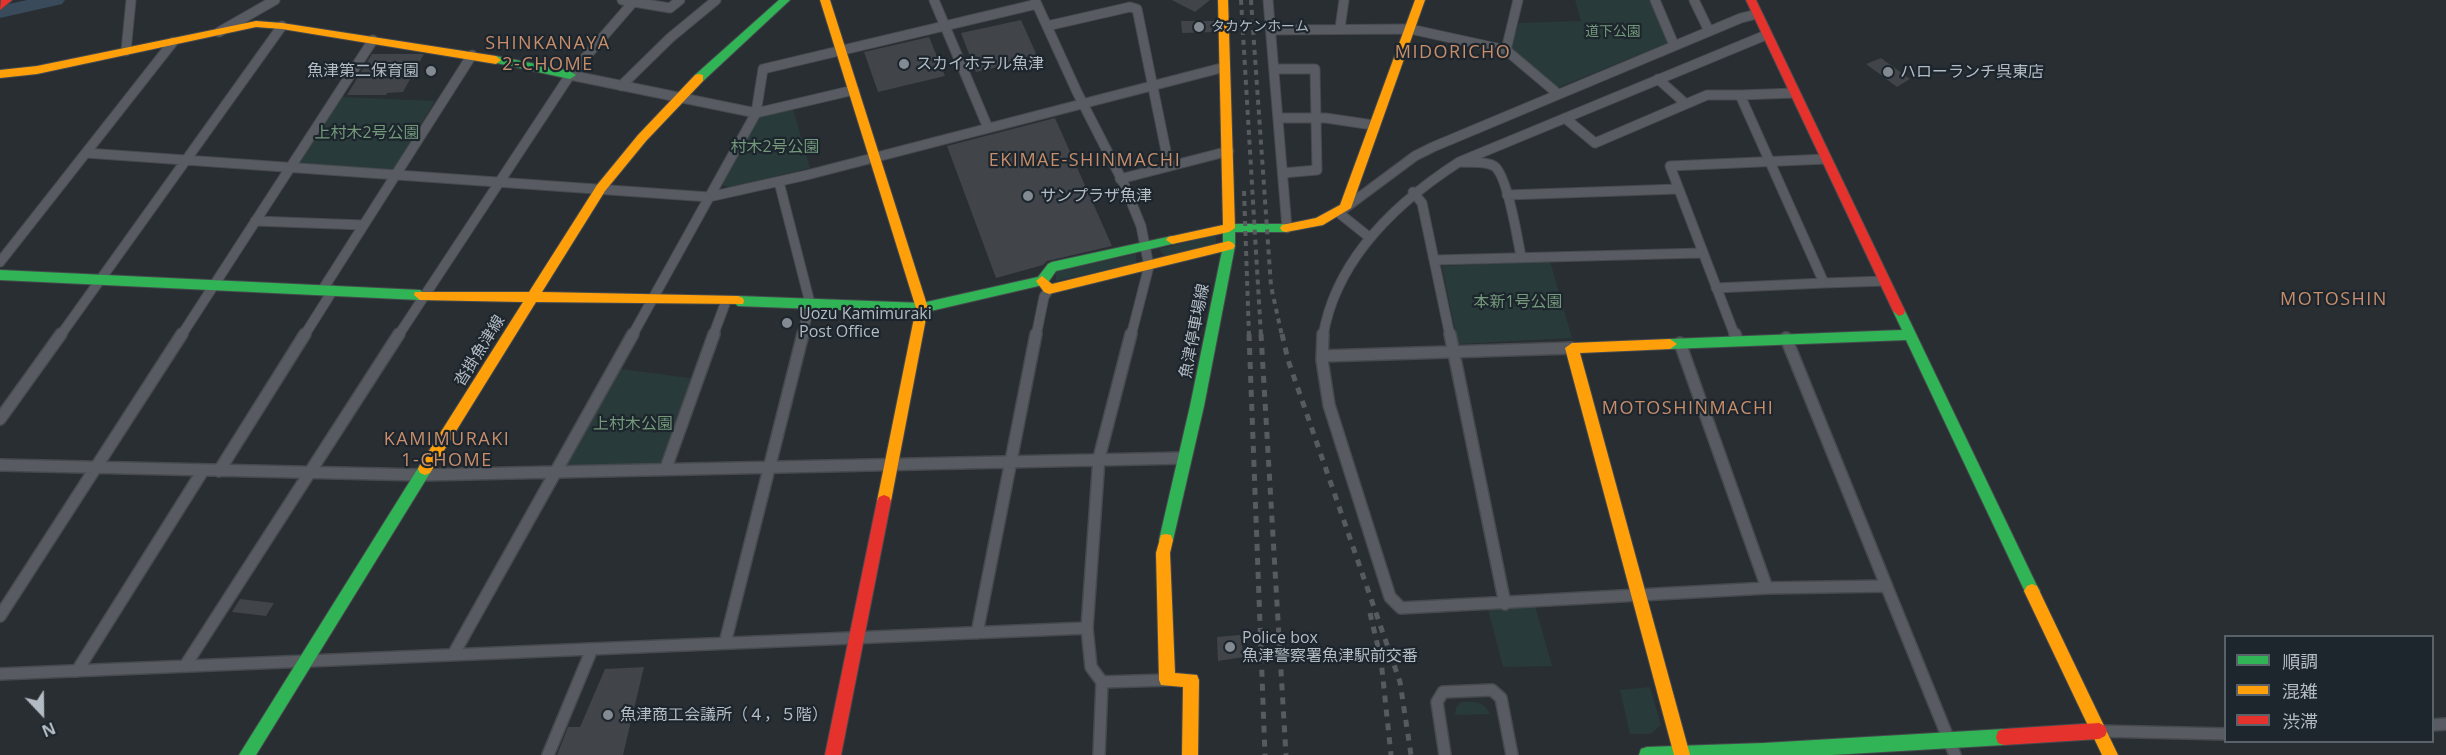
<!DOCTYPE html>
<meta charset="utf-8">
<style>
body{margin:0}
#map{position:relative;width:2446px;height:755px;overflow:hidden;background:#292e33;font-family:"Open Sans","Noto Sans JP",sans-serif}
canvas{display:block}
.legend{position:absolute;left:2224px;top:635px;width:210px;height:108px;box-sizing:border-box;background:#1d252d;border:2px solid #596169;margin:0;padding:8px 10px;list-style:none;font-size:18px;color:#b3bbc4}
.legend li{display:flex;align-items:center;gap:12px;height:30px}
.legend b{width:30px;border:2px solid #596169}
.north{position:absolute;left:12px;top:683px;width:60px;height:60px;-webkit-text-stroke:4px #1d252d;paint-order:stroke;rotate:158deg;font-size:16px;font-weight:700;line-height:24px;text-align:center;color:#b3bbc4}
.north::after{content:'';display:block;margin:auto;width:21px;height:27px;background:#b3bbc4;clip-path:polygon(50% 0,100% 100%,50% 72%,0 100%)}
</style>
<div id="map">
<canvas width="2446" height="755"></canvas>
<ul class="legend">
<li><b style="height:8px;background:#30b455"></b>順調</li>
<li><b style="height:8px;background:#ff9f0a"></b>混雑</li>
<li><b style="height:8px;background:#e5322d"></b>渋滞</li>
</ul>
<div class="north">N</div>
</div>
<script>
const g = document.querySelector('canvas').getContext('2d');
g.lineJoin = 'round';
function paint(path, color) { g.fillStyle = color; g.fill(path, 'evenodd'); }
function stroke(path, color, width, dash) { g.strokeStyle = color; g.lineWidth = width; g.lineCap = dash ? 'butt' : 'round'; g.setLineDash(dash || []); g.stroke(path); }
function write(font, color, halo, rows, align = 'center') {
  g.font = font + ' "Open Sans","Noto Sans JP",sans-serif'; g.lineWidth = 4.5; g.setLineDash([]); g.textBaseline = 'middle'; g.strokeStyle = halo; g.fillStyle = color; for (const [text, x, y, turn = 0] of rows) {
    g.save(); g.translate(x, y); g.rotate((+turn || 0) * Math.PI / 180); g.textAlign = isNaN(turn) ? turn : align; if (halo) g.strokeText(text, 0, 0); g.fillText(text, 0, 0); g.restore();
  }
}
paint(new Path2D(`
 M1575,0h74l21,42 -113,46 -46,-40 8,-25 62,-2z
 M342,97l93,4 -42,69 -95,-7z
 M793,109l17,59 -82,20 -7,-5 38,-66z
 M1216,235v8l-52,13 -5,-7z
 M1136,254v9l-80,18v-9z
 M1550,261l22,77 -114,6 -16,-78z
 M613,368l84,11 -31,89 -112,5z
 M1534,602l18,64 -49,1 -16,-62z
 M1650,687l11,38 -10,9h-21l-10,-44z
 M1461,702c14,0 23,-2 29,12l-35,1 1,-7z`), '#293a3a');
paint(new Path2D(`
 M27,0h38l-3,4 -62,14v-12z`), '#394a5b');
paint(new Path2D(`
 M1172,0h38l-15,12z
 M1021,20l17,38 -62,14 -15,-39z
 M1181,21h34v11l-33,1z
 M929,37l16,39 -67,16 -14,-40z
 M372,54h52l-21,38 -16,1 -1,2h-39z
 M1881,58l29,21 -13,8 -31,-23z
 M1055,118l57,128 -65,15 -4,4 -47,13 -49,-132z
 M240,599l34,4 -8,13 -34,-4z
 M1240,635l4,22 -26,4 -1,-24z
 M644,667l-21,88h-66l11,-28h12l25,-58z`), '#41454a');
const streetFar1 = new Path2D(`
 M622,0l48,8 10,-8
 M934,0l54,128
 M1035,0l42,92 47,92 17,42 8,40 -18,70
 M1268,0l19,228
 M1655,0l19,45
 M1694,0l15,31
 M1047,26l83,-19 7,2 32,157
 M1340,28l4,-28
 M1271,30l139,-1 96,21 52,44
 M219,32l56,-32
 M1506,50l12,-50
 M126,51l5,-51
 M1274,69h41l2,101 -34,3
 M570,75l186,38 98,-23
 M1658,79l28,25
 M621,86l49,-48 46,-38
 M1279,118h47l47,7
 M1565,118l30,25 112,-48h33
 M86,153l623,44 98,-22 418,-108
 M1461,162c9,1 25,-1 33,4 13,8 24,74 27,91
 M1120,179l109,-28
 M779,182l31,121 -8,33
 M1413,192l9,11 28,133
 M1507,195l171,-6
 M1345,208l70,-52 18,-9 308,-129 16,-4
 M1339,213l30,24
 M255,221l108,4
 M1435,260l267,-7
 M0,262l173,-220
 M1824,283l61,-2
 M1716,288l108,-5 -84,-188 55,-2
 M323,289l149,-234
 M60,336l222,-310
 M181,336l192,-296
 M304,336l29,-46
 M398,336l172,-261 65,-75
 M632,336l124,-223 7,-44 274,-65
 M713,336l13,-35
 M1036,336l8,-39 5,-8
 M1323,336c13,-77 74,-134 136,-174l307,-127
 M1735,336l-65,-170 156,-7`);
const street = new Path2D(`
 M1323,334l-1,26 7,45 61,192 11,11 366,-20 119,-2
 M1450,334l55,270
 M1735,334l2,6
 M1786,338l169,417
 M1680,343l87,245
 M1323,356l249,-8
 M0,419l61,-85
 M0,465l422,10 762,-17
 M666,468l48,-134
 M219,471l86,-137
 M0,616l182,-282
 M977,633l59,-299
 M725,643l78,-309
 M453,655l180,-321
 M185,666l214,-332
 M77,671l125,-199
 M0,674l1087,-46
 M1102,682l65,-2
 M2432,725l14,-1
 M2099,731l127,3
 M548,755l44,-106
 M1099,755l3,-73 -11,-15 -4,-39 12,-170 32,-124
 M1445,755l-8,-53 6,-10 49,-2 9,8 11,57`);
const fast = new Path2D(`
 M779,0h11l-87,81h-8v-6z
 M496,56l74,15 6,4 -6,4 -78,-17v-4z
 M1229,224h57l6,4 -6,4h-51v14l-31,160 -31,134 -2,5 -5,1 -5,-1 -2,-5 31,-134 33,-160v-18z
 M1172,236l6,4 -2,3 -120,28 -9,13 -125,29 -184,-7 -6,-5 6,-5 184,7 116,-26 10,-13 4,-2z
 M0,270l420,20 6,5 -6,5 -420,-20z
 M1899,306l6,5 132,275 3,5 -3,5 -5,2 -5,-2 -121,-256 -236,9 -7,-5 7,-5 232,-9 -9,-19z
 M425,463l5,2 2,4 -2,4 -174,282h-17l181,-290z
 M2004,729l6,2 2,6 -2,6 -6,2 -173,10h-192l2,-6 6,-2 117,-4z`);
const slow = new Path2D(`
 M820,0h10l98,308 -37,193 -2,4 -5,2 -5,-2 -2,-4 39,-193z
 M1218,0h10l7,228 -6,4 -57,12 -6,-4 2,-3 55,-12z
 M1415,0h10l-74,208 -28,17 -37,7 -4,-1 -2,-3 2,-3 34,-7 24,-13z
 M256,21l26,2 214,33 5,4 -5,4 -214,-35 -26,-2 -219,47 -37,4v-8l37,-4z
 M699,74l4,1v6l-57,60 -41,50 -63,101 196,4 5,2 1,3 -1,3 -207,-2 -106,171 -5,2 -5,-2 -2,-4 2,-4 103,-163 -103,-2 -6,-5 1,-3h114l68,-107 41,-50 57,-60z
 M1229,241l4,2 2,3 -2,3 -184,45 -5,-2 -8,-11 6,-5 10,8z
 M1670,339l7,5 -7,5 -90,4 110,402h-16l-109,-407 7,-5z
 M1166,534l5,1 2,5 -3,13 5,120 22,2 2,5 -1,75h-16l1,-68 -22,-2 -2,-5 -3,-127 5,-18z
 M2032,584l5,2 81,169h-16l-78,-164 3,-5z`);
const jam = new Path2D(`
 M1,0h11l-12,10z
 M1746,0h10l149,311 -1,3 -5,2 -6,-5z
 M884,495l5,2 2,4 -50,254h-16l52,-254 2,-4z
 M2099,723l6,3 2,5 -2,5 -6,3 -95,6 -6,-2 -2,-6 2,-6 6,-2z`);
stroke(streetFar1, '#464a4e', 11);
stroke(street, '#464a4e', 14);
stroke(fast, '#464a4e', 2);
stroke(slow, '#464a4e', 2);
stroke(jam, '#464a4e', 2);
stroke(streetFar1, '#585c62', 9);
stroke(street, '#585c62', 11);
paint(fast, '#30b455');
paint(slow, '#ff9f0a');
paint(jam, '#e5322d');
stroke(new Path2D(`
 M1241,0l20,336
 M1251,0l20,286 11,50
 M1244,191l5,145`), '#575b5f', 4, [5, 5]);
stroke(new Path2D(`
 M1249,334l16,421
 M1261,334l25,421
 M1282,334l6,26 112,322 11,73
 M1370,613l11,47 10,95`), '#575b5f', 5, [7, 7]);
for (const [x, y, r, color] of [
 [1199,27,6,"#838a91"],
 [904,64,6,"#838a91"],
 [431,71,6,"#838a91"],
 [1888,72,6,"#838a91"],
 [1028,196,6,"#838a91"],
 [787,323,6,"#838a91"],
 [1230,647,6,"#838a91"],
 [608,715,6,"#838a91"]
]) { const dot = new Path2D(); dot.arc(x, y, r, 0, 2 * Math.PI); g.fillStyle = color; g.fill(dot); stroke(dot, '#1d252d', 2); }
write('14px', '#b3bbc4', '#1d252d', [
 ["タカケンホーム",1211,27]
], 'left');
write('14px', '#73987a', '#1d252d', [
 ["道下公園",1613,32]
]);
write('16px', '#b3bbc4', '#1d252d', [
 ["スカイホテル魚津",916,64],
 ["魚津第二保育園",419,71,"right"],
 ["ハローランチ呉東店",1900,72],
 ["サンプラザ魚津",1040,196],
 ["Uozu Kamimuraki",799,314],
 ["Post Office",799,332],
 ["Police box",1242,638],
 ["魚津警察署魚津駅前交番",1242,656],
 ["魚津商工会議所（４，５階）",620,715]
], 'left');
write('16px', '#73987a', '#1d252d', [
 ["上村木2号公園",367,133],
 ["村木2号公園",775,147],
 ["本新1号公園",1518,302],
 ["上村木公園",633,424]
]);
write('16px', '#b3bbc4', '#1d252d', [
 ["魚津停車場線",1195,331,-79],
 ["沓掛魚津線",480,351,-58]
]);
g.letterSpacing = '1.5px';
write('18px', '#c88d6a', '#1d252d', [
 ["SHINKANAYA",548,44],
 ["2-CHOME",548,65],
 ["MIDORICHO",1453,53],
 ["EKIMAE-SHINMACHI",1085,161],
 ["MOTOSHIN",2334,300],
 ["MOTOSHINMACHI",1688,409],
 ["KAMIMURAKI",447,440],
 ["1-CHOME",447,461]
]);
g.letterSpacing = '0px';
</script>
